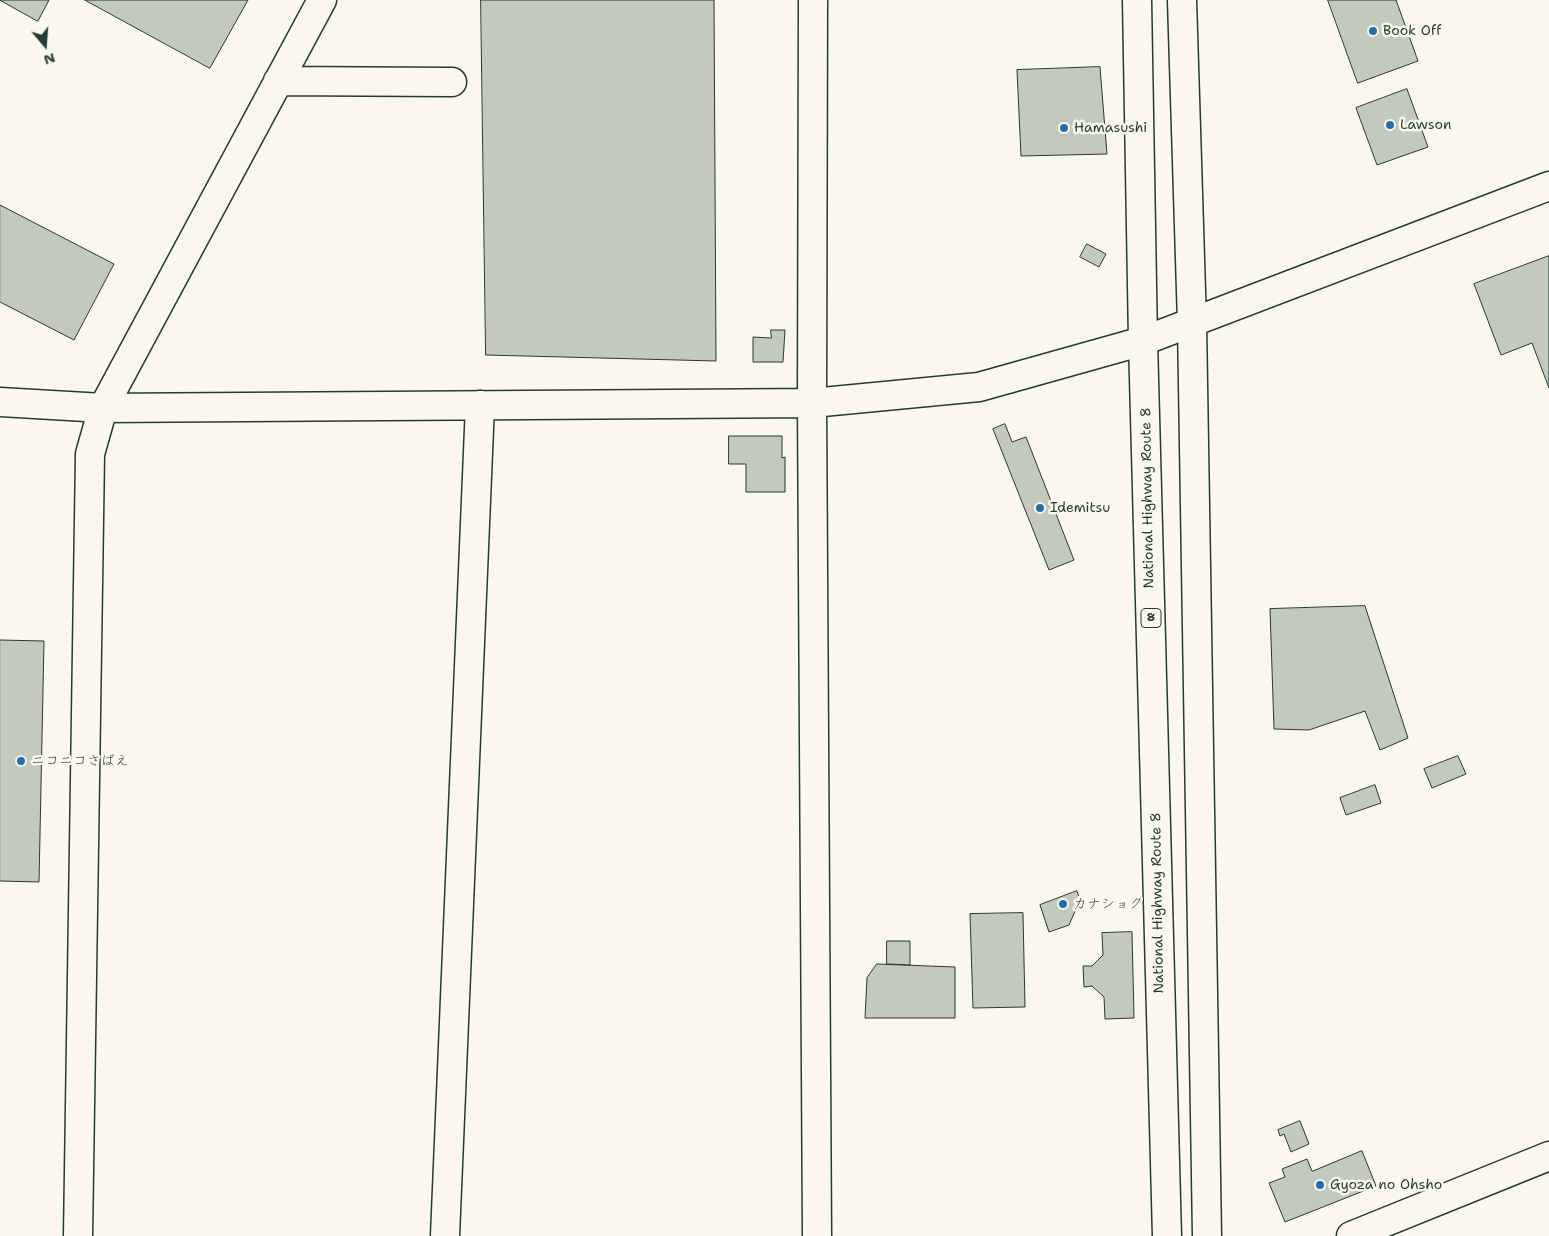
<!DOCTYPE html>
<meta charset="utf-8">
<style>
body{margin:0}
#map{position:relative;width:1549px;height:1236px;overflow:hidden;background:#fbf7ec;font-family:"Shantell Sans",sans-serif}
canvas{display:block}
.north{position:absolute;left:20px;top:20px;width:50px;height:50px;-webkit-text-stroke:4px #fbf7ec;paint-order:stroke;rotate:162deg;font-size:14px;font-weight:700;line-height:20px;text-align:center;color:#1f3d34}
.north::after{content:'';display:block;margin:auto;width:18px;height:22px;background:#1f3d34;clip-path:polygon(50% 0,100% 100%,50% 72%,0 100%)}
</style>
<div id="map">
<canvas width="1549" height="1236"></canvas>
<div class="north">N</div>
</div>
<script>
const g = document.querySelector('canvas').getContext('2d');
g.lineJoin = 'round';
function paint(path, color) { g.fillStyle = color; g.fill(path, 'evenodd'); }
function stroke(path, color, width, dash) { g.strokeStyle = color; g.lineWidth = width; g.lineCap = dash ? 'butt' : 'round'; g.setLineDash(dash || []); g.stroke(path); }
function write(font, color, halo, rows, align = 'center') {
  g.font = font + ' "Shantell Sans","Klee One",sans-serif'; g.lineWidth = 5; g.setLineDash([]); g.textBaseline = 'middle'; g.strokeStyle = halo; g.fillStyle = color; for (const [text, x, y, turn = 0] of rows) {
    g.save(); g.translate(x, y); g.rotate((+turn || 0) * Math.PI / 180); g.textAlign = isNaN(turn) ? turn : align; if (halo) g.strokeText(text, 0, 0); g.fillText(text, 0, 0); g.restore();
  }
}
const building = new Path2D(`
 M0,0h49l-11,21z
 M85,0h163l-38,68z
 M481,0h233l2,361 -230,-6z
 M1328,0h68l22,61 -60,22z
 M1100,67l7,87 -86,2 -4,-86z
 M1407,89l21,58 -51,18 -21,-57z
 M0,205l114,59 -40,76 -74,-38z
 M1087,244l19,10 -7,13 -19,-10z
 M1549,256v132l-17,-45 -31,12 -27,-71z
 M771,330h14l-2,32h-30v-25l18,1z
 M1005,424l7,18 14,-5 48,123 -25,10 -56,-141z
 M729,436h53v22l3,-1v35h-39v-28h-17z
 M1365,606l43,132 -28,12 -15,-39 -56,19 -35,-1 -4,-120z
 M0,640l44,1 -5,241 -39,-1z
 M1458,756l8,18 -34,14 -8,-19z
 M1375,785l6,18 -35,12 -6,-17z
 M1077,891l3,9 -11,25 -20,7 -9,-27z
 M1023,913l2,94 -52,1 -3,-94z
 M1132,932l2,86 -29,1 -1,-22 -12,-11 -8,1 -1,-21h9l11,-11 -1,-22z
 M887,941h23v24l-23,-1z
 M877,964l78,3v51h-90l2,-40z
 M1300,1121l9,23 -18,8 -7,-18 -4,2 -2,-6z
 M1362,1151l14,35 -91,36 -16,-39 16,-6 -3,-8 25,-10 5,12z`);
paint(building, '#c4c9be');
stroke(building, '#1f3d34', 1);
const minor = new Path2D(`
 M813,0l-1,403 5,833
 M278,81l174,1
 M0,402l103,6 709,-5 167,-16 164,-46 406,-155
 M78,1236l12,-782 13,-46 219,-408
 M445,1236l35,-831
 M1351,1236l198,-80`);
const highway = new Path2D(`
 M1137,0l6,341 24,895
 M1182,0l10,323 15,913`);
stroke(minor, '#1f3d34', 31);
stroke(highway, '#1f3d34', 31);
stroke(minor, '#fbf7ec', 28);
stroke(highway, '#fbf7ec', 28);
for (const [x, y, r, color] of [
 [1373,31,5,"#1f6fb2"],
 [1390,125,5,"#1f6fb2"],
 [1064,128,5,"#1f6fb2"],
 [1040,508,5,"#1f6fb2"],
 [21,761,5,"#1f6fb2"],
 [1063,904,5,"#1f6fb2"],
 [1320,1185,5,"#1f6fb2"]
]) { const dot = new Path2D(); dot.arc(x, y, r, 0, 2 * Math.PI); g.fillStyle = color; g.fill(dot); stroke(dot, '#fbf7ec', 2); }
for (const [x, y, w] of [
 [1151,618,20]
]) { const box = new Path2D(); box.roundRect(x - w / 2, y - 9.5, w, 19, 4); g.fillStyle = '#fbf7ec'; g.fill(box); stroke(box, '#1f3d34', 1); }
write('bold 12px', '#1f3d34', null, [
 ["8",1151,618]
]);
write('14px', '#1f3d34', '#fbf7ec', [
 ["Book Off",1383,31],
 ["Lawson",1400,125],
 ["Hamasushi",1074,128],
 ["Idemitsu",1050,508],
 ["ニコニコさばえ",31,761],
 ["カナショク",1073,904],
 ["Gyoza no Ohsho",1330,1185]
], 'left');
write('14px', '#1f3d34', '#fbf7ec', [
 ["National Highway Route 8",1148,498,-91],
 ["National Highway Route 8",1158,903,-91]
]);
</script>
